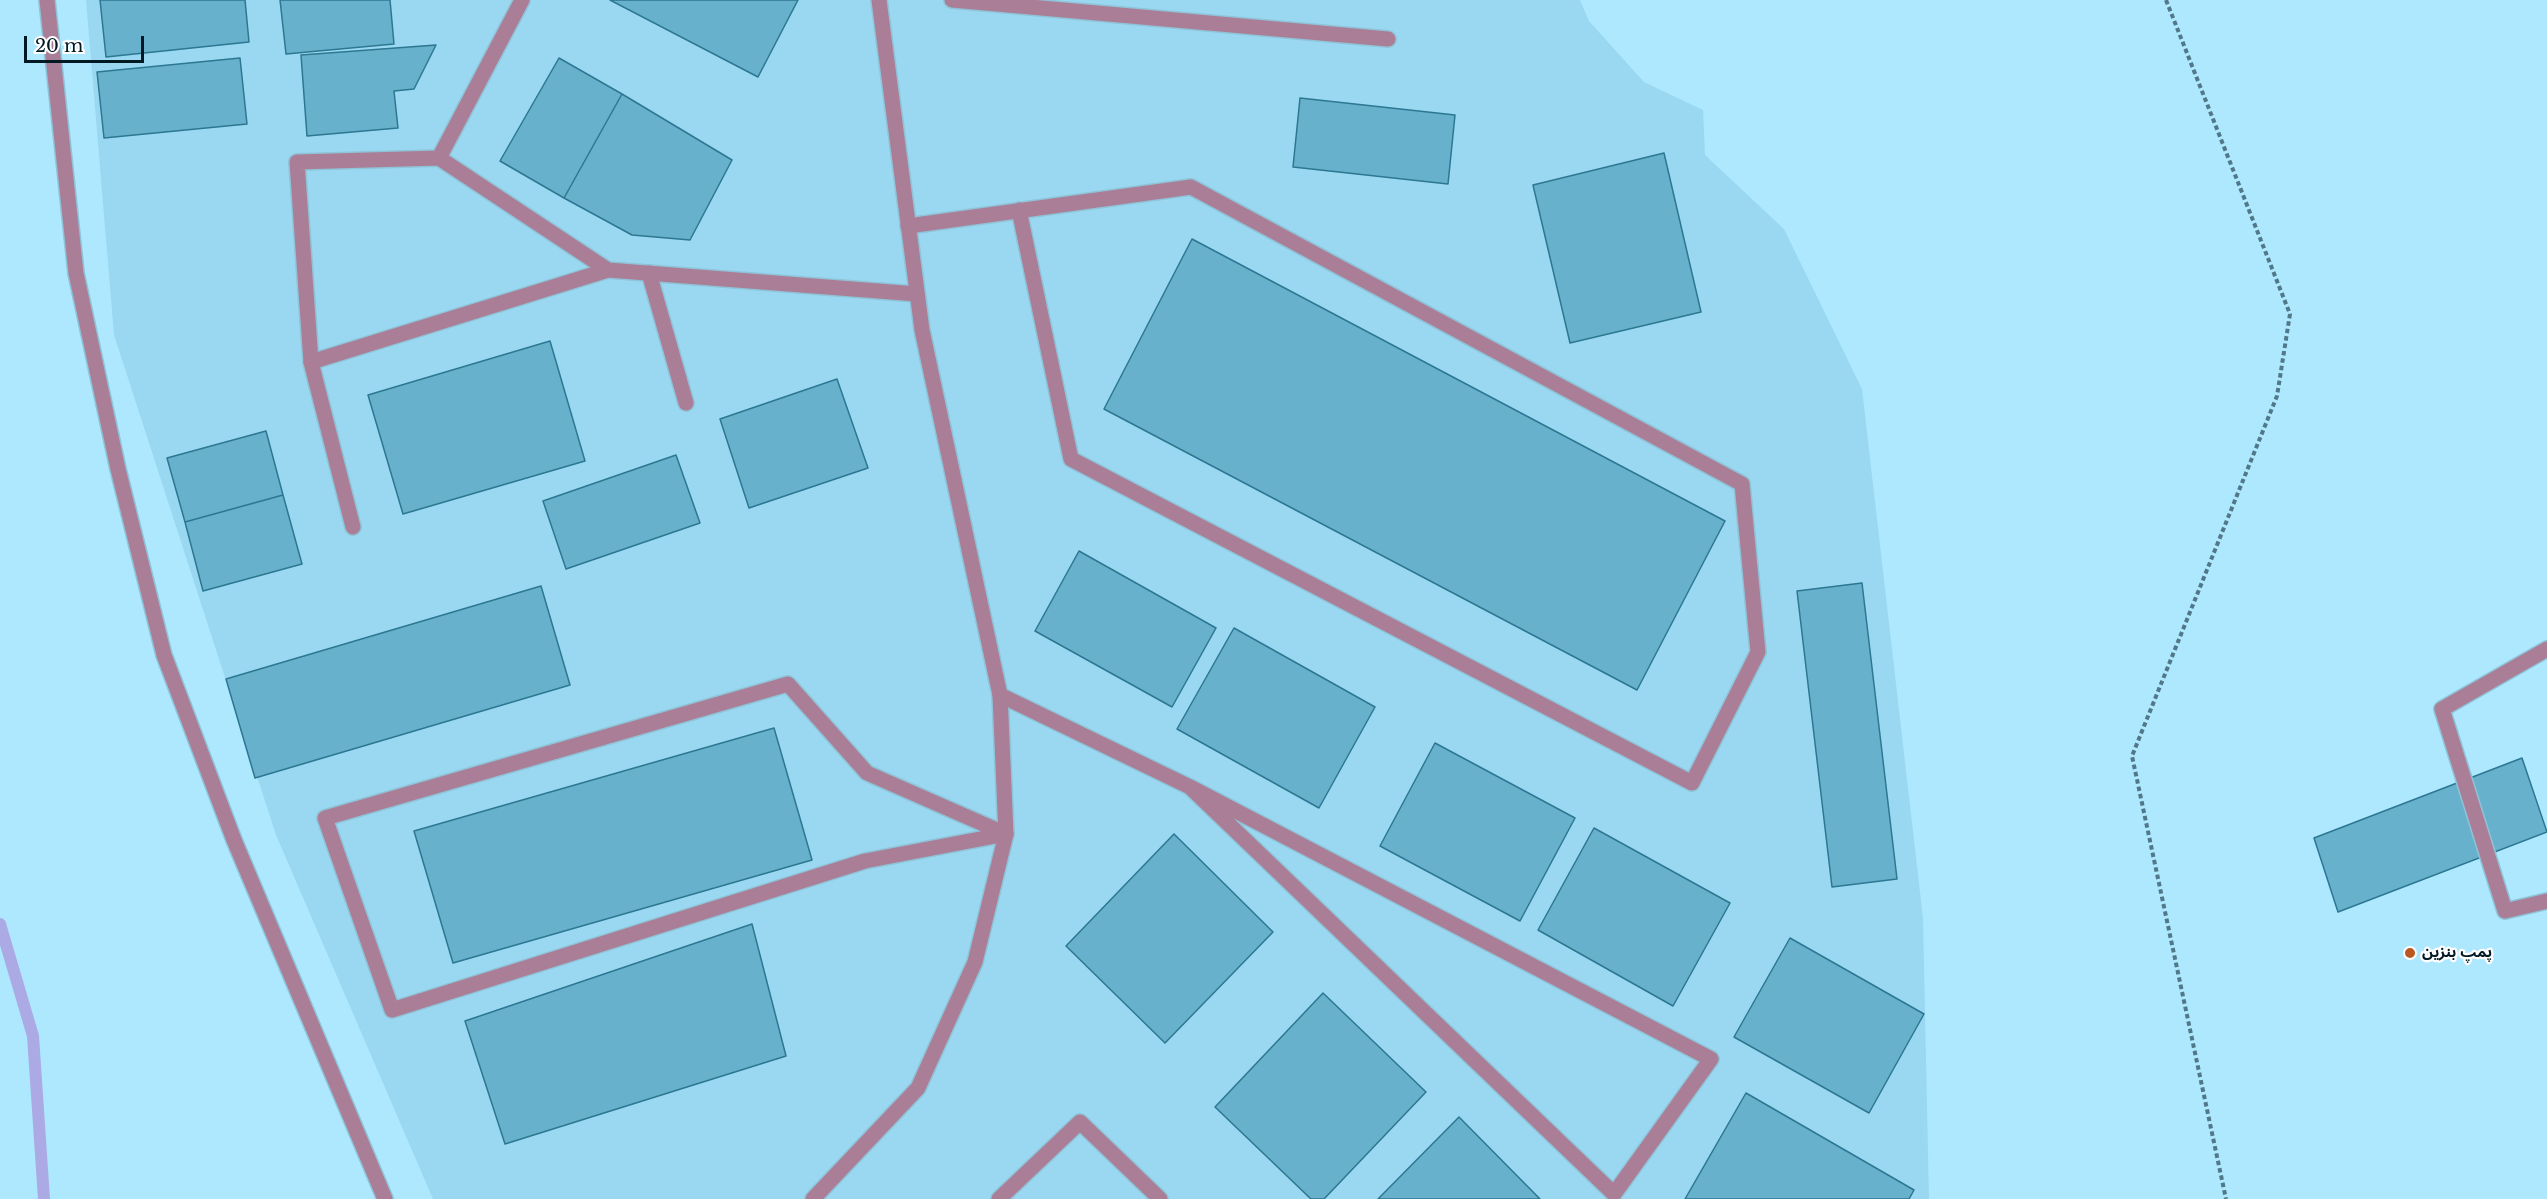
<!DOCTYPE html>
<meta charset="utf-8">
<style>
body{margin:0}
#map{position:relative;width:2547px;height:1199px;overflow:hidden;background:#aee8ff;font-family:"Libre Baskerville",serif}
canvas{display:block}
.scale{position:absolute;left:24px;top:36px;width:120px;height:27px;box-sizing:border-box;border:3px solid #001923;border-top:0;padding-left:8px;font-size:18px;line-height:21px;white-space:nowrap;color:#001923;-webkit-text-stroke:4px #fefefe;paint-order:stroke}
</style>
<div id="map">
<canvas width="2547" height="1199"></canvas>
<div class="scale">20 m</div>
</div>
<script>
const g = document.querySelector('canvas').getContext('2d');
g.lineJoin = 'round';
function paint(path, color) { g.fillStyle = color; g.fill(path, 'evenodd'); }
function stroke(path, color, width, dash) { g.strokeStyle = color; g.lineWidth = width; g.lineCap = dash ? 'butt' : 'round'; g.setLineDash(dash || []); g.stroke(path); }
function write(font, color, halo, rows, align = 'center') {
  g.font = font + ' "Libre Baskerville","Noto Sans Arabic",serif'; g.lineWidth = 4.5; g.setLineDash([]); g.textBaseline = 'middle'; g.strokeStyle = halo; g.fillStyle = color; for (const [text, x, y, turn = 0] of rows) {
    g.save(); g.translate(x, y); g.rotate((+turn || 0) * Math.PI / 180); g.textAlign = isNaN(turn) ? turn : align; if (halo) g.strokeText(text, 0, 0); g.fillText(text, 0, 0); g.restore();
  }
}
paint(new Path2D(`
 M86,0h1494l9,21 55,61 59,28 2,45 79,74 78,160 61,529 6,281h-1496l-157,-364 -162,-500z`), '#9ad8f1');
stroke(new Path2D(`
 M0,924l33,112 11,163`), '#abaae5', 12);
const building = new Path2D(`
 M100,0h145l4,42 -143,15z
 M280,0h110l4,44 -108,10z
 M610,0h188l-40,77z
 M436,45l-22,44 -20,2 4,37 -91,8 -6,-81z
 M240,58l7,66 -143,14 -7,-66z
 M559,58l63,36 -58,104 -64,-37z
 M622,94l110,66 -42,80 -58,-5 -68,-37z
 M1300,98l155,17 -7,69 -155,-17z
 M1664,153l37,159 -131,31 -37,-158z
 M1192,239l533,282 -88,169 -533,-281z
 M550,341l35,120 -182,53 -35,-119z
 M837,379l31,89 -119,40 -29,-89z
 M266,431l17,64 -98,27 -18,-64z
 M676,455l24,68 -134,46 -23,-68z
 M283,495l19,69 -99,27 -18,-69z
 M1079,551l137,77 -44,79 -137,-76z
 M1862,583l35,296 -65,8 -35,-296z
 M541,586l29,99 -315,93 -29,-99z
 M1234,628l141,79 -56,101 -142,-79z
 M774,728l38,132 -359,103 -39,-132z
 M1435,743l140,75 -55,103 -140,-75z
 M2522,758l25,74 -209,80 -24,-74z
 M1594,828l136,75 -57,103 -135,-76z
 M1174,834l99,98 -108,111 -99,-97z
 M752,924l34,132 -281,88 -40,-123z
 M1790,938l134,76 -55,99 -135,-76z
 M1323,993l103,99 -102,107h-13l-96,-92z
 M1746,1093l168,97 -5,9h-224z
 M1459,1117l81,82h-162z`);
paint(building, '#68b1cd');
stroke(building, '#2c7791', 1.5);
const service = new Path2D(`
 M952,0l436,39
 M908,226l283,-39 551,297 16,168 -66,131 -621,-324 -52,-249
 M649,273l37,130
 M311,362l42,165
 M2547,649l-105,60 63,202 42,-10
 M788,684l79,89 139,61 -141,27 -473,149 -67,-192z
 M1000,695l190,92 521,272 -97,135 -424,-407
 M999,1199l81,-77 80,77`);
const minor = new Path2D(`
 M439,158l83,-158
 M608,270l-297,92 -14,-200 142,-4 169,112 309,24`);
const tertiary = new Path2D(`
 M47,0l29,273 42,196 46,186 70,185 151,359
 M813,1199l105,-111 57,-126 31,-128 -6,-139 -78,-365 -43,-330`);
stroke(service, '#8fc3d7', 18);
stroke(minor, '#8fc3d7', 18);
stroke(tertiary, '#8fc3d7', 18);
stroke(new Path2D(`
 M2166,0l124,314 -13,82 -145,360 94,443`), '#507888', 4, [4.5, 3]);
stroke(service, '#ab7e97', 15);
stroke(minor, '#ab7e97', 15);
stroke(tertiary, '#ab7e97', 15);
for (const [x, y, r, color] of [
 [2410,953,6,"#bb5722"]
]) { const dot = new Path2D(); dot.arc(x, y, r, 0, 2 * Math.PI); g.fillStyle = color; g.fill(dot); stroke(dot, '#fefefe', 2); }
write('bold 15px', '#001923', '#fefefe', [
 ["پمپ بنزین",2422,953]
], 'left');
</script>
